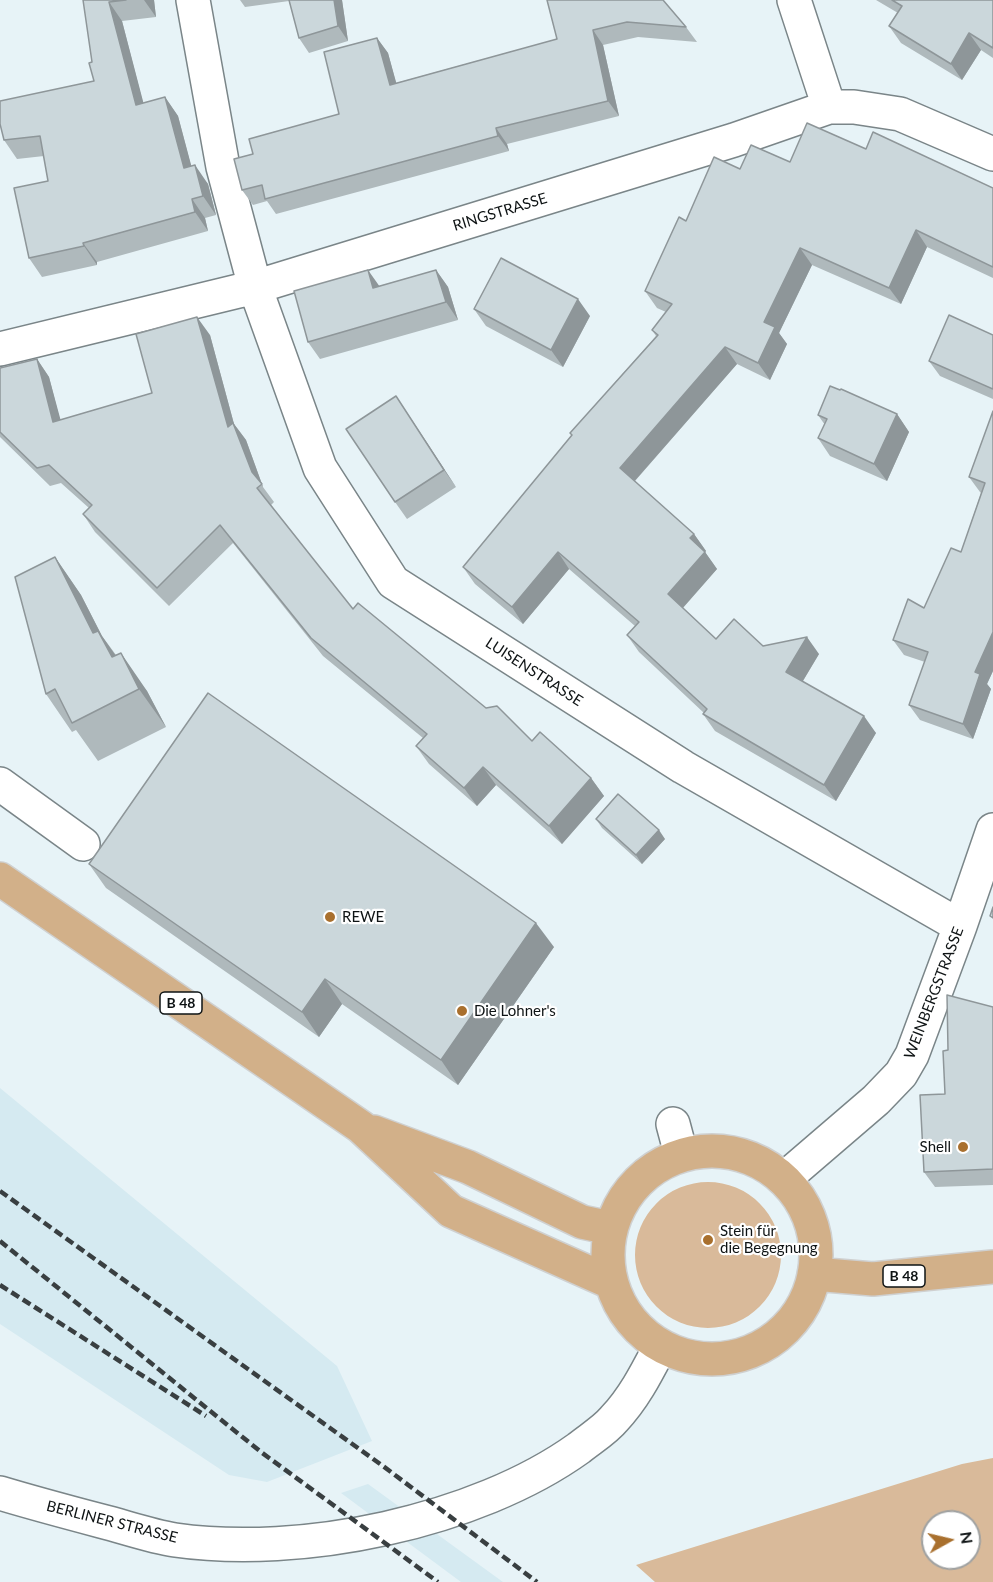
<!DOCTYPE html>
<meta charset="utf-8">
<style>
body{margin:0}
#map{position:relative;width:993px;height:1582px;overflow:hidden;background:#e7f3f7;font-family:Lato,sans-serif}
canvas{display:block}
.north{position:absolute;left:921px;top:1510px;width:60px;height:60px;box-sizing:border-box;background:#fff;border:2px solid #9fa1a1;border-radius:50%;rotate:82deg;font-size:16px;font-weight:700;line-height:24px;text-align:center;color:#0e1314}
.north::after{content:'';display:block;margin:auto;width:21px;height:27px;background:#a9702e;clip-path:polygon(50% 0,100% 100%,50% 72%,0 100%)}
</style>
<div id="map">
<canvas width="993" height="1582"></canvas>
<div class="north">N</div>
</div>
<script>
const g = document.querySelector('canvas').getContext('2d');
g.lineJoin = 'round';
function paint(path, color) { g.fillStyle = color; g.fill(path, 'evenodd'); }
function stroke(path, color, width, dash) { g.strokeStyle = color; g.lineWidth = width; g.lineCap = dash ? 'butt' : 'round'; g.setLineDash(dash || []); g.stroke(path); }
function write(font, color, halo, rows, align = 'center') {
  g.font = font + ' Lato,sans-serif'; g.lineWidth = 4.5; g.setLineDash([]); g.textBaseline = 'middle'; g.strokeStyle = halo; g.fillStyle = color; for (const [text, x, y, turn = 0] of rows) {
    g.save(); g.translate(x, y); g.rotate((+turn || 0) * Math.PI / 180); g.textAlign = isNaN(turn) ? turn : align; if (halo) g.strokeText(text, 0, 0); g.fillText(text, 0, 0); g.restore();
  }
}
paint(new Path2D(`
 M0,1088l337,278 35,75 -105,41 -38,-7 -229,-151z
 M368,1484l135,98h-42l-120,-89z`), '#d5eaf1');
paint(new Path2D(`
 M635 1255a73 73 0 1 1 146 0a73 73 0 1 1-146 0Z
 M993,1458v124h-338l-19,-17 326,-101zM933,1522h36v36h-36z`), '#d9ba9a');
const minor = new Path2D(`
 M193,0l30,167 32,120 65,181 73,114 290,185 277,159
 M794,0l35,107
 M0,349l255,-62 479,-147 95,-33h25l46,7 93,40
 M0,784l83,60
 M673,1124l8,30
 M784,1179l92,-79 25,-26 11,-19 48,-129 33,-96
 M0,1493c33,10 67,19 101,28 24,6 49,15 74,19 126,18 301,-18 404,-92 11,-9 26,-18 35,-29 20,-21 33,-47 46,-72`);
const major = new Path2D(`
 M0,879l361,248 90,84 159,71
 M374,1132l94,35 114,55 28,6
 M608 1255a104 104 0 1 1 208 0a104 104 0 1 1-208 0Z
 M814,1274l59,5 120,-12`);
stroke(minor, '#7a8588', 36);
stroke(major, '#cfd0d0', 36);
stroke(minor, '#fff', 33);
stroke(major, '#d2b089', 33);
stroke(new Path2D(`
 M0,1191l383,275 154,116
 M0,1241l261,211 177,130
 M0,1285l206,131`), '#393f41', 4.5, [9, 4.5]);
paint(new Path2D(`
 M83,0h71l2,17 -34,4 21,82 22,-6 13,19 13,50 17,18 8,31 -11,3 3,13 -111,31v3l-55,12 -13,-19 19,-77 -4,-25 -27,3 -13,-19 90,-59 -2,-19z
 M240,0h102l6,41 -39,12 -10,-15 -10,-37 -44,6z
 M547,0l139,27 11,15 -59,-5 -35,8 16,71 -112,28 2,7 -233,63 -9,-13 -14,4 -11,-15 11,-36 86,-40 38,-76 11,15 8,30 161,-44z
 M876,0h117v58l-12,-8 -19,30 -61,-37 -12,-17 9,-13z
 M866,149l127,39v90l-66,-31 -26,57 -89,-39 -33,68 8,11 -17,36 -33,-16 -102,117 59,53 12,17 -1,1 12,17 -34,39 33,31 103,15 -16,27 73,52 -40,68 -121,-70 -12,-17 1,-1 -65,-61 -12,-17 8,-9 -66,-57 -46,55 -48,-40 -12,-17 109,-132 -2,-2 86,-97 -4,-6 14,-18 -9,-4 -12,-17 41,-70 54,-52 50,-7z
 M436,270l12,17 10,33 -138,39 -12,-17 71,-56z
 M474,309l116,7 -27,51 -77,-41z
 M210,335l24,89 12,16 17,47 11,15 -3,3 82,104 133,99 46,33 59,37 13,18 -42,48 -66,-59 -19,21 -48,-42 -13,-18 7,-8 -100,-82 -90,-113 -64,63 -74,-74 -12,-18 6,-6 -28,-25 -11,3 -50,-49v-69l37,-9 12,18 11,43 92,-27z
 M993,335v64l-53,-23 -11,-15z
 M993,411v260l-6,13 4,5 -18,50 -53,-19 -11,-15 16,-43 -21,-7 -11,-15 31,-32 37,-56 20,-59 -1,-1 -11,-15z
 M408,414l48,73 -49,32 -12,-17z
 M897,414l12,18 -22,49 -57,-25 -12,-18 7,-13 -7,-10z
 M55,557l26,38 21,41 14,19 31,36 19,36 -68,34 -22,-31 -4,2 -26,-38z
 M596,819l69,20 -23,25 -40,-36z
 M89,864l465,83 -96,138 -116,-81 -23,33 -213,-149z
 M993,1007v178l-58,2 -11,-15 21,-78 3,-44z`), '#afb9bc');
paint(new Path2D(`
 M144,0h10l2,17z
 M334,0h8l6,41 -10,-15z
 M109,2l13,19 27,103 -13,-19z
 M593,30l10,15 16,71 -11,-15z
 M969,33l12,17 -19,30 -11,-16z
 M377,38l11,15 13,47 -11,-15z
 M165,97l13,19 19,71 -13,-19z
 M496,128l11,16 2,7 -11,-15z
 M195,165l13,19 8,31 -13,-19z
 M192,199l13,19 3,13 -13,-19z
 M916,230l11,17 -26,57 -12,-16z
 M83,243l14,19v3l-13,-19z
 M800,248l12,17 -33,68 8,11 -17,36 -12,-17 6,-41z
 M368,270l12,17 -7,1z
 M436,270l12,17 10,33 -12,-18z
 M578,299l12,17 -27,51 -12,-17z
 M197,317l13,18 24,89 12,16 17,47 -11,-15 -24,-45z
 M725,347l12,17 -105,120 -12,-16z
 M37,359l12,18 17,63 -13,-18z
 M396,396l12,18 48,73 -12,-17z
 M897,414l12,18 -22,49 -13,-17z
 M694,534l12,17 -5,4 -11,-17z
 M558,552l11,17 -46,55 -11,-17z
 M705,552l12,17 -37,42 -12,-17z
 M55,557l26,38 21,41 23,33 -10,-7 -22,-29z
 M993,632v39l-6,13 4,5 -18,50 -10,-15 12,-52z
 M807,637l12,17 -21,35 -12,-17z
 M121,653l26,38 19,36 -27,-38z
 M864,716l12,17 -40,68 -12,-16z
 M483,767l13,18 -19,21 -13,-18z
 M591,778l13,18 -42,48 -13,-18z
 M659,830l6,9 -23,25 -6,-9z
 M536,923l18,24 -96,138 -17,-25z
 M325,979l17,25 -23,33 -17,-25z`), '#8e9699');
const building = new Path2D(`
 M83,0h43l-17,2 27,103 29,-8 19,71 11,-3 8,31 -11,3 3,13 -112,31 1,3 -55,12 -15,-70 34,-7 -8,-45 -36,4 -4,-16v-23l94,-20 -5,-18 3,-1z
 M289,0h45l4,26 -39,12z
 M547,0h116l23,27 -59,-5 -34,8 15,71 -112,27 2,8 -233,63 -3,-14 -20,5 -8,-31 19,-5 -4,-15 90,-25 -15,-62 53,-14 13,47 167,-46z
 M892,0h101v48l-24,-15 -18,31 -62,-38 13,-20z
 M807,123l59,26 7,-17 120,56v79l-77,-37 -27,58 -89,-40 -36,74 11,5 -17,36 -33,-16 -105,121 74,66 -4,4 15,14 -37,42 48,45 18,-20 29,27 44,-9 -21,35 78,44 -40,69 -121,-71 4,-5 -80,-74 12,-13 -81,-70 -46,55 -49,-40 109,-132 -2,-2 88,-98 -6,-5 20,-26 -27,-13 34,-74 7,4 28,-64 26,12 11,-24 39,17z
 M501,258l77,41 -27,51 -77,-41z
 M368,270l5,18 63,-18 10,32 -138,40 -14,-51z
 M949,315l44,20v54l-64,-28z
 M197,317l31,110 5,-4 19,49 10,12 -5,4 96,121 5,-6 128,105 11,-2 35,35 8,-9 51,46 -42,48 -66,-59 -19,21 -48,-42 11,-12 -116,-96 -91,-113 -63,63 -74,-74 9,-9 -43,-40 -12,3 -37,-36v-64l37,-9 16,63 99,-29 -16,-59z
 M830,386l10,4 1,-1 56,25 -23,50 -56,-26 9,-19 -9,-4z
 M396,396l48,74 -49,32 -49,-73z
 M993,411v221l-18,40 5,2 -17,50 -54,-19 19,-53 -35,-12 15,-41 16,9 27,-60 10,4 24,-69 -16,-6z
 M55,557l38,76 5,-2 14,26 9,-4 18,36 -67,34 -17,-34 -9,5 -31,-117z
 M208,693l328,230 -95,137 -116,-81 -23,33 -213,-148z
 M618,794l41,36 -23,25 -40,-36z
 M993,907v11l-3,-2z
 M947,995l46,12v162l-69,3 -4,-77 25,-1 -2,-43 5,-1z`);
paint(building, '#cbd7db');
stroke(building, '#8e9699', 1.5);
for (const [x, y, r, color] of [
 [330,917,6,"#a9702e"],
 [462,1011,6,"#a9702e"],
 [963,1147,6,"#a9702e"],
 [708,1240,6,"#a9702e"]
]) { const dot = new Path2D(); dot.arc(x, y, r, 0, 2 * Math.PI); g.fillStyle = color; g.fill(dot); stroke(dot, '#fff', 2); }
for (const [x, y, w] of [
 [181,1003,42],
 [904,1276,42]
]) { const box = new Path2D(); box.roundRect(x - w / 2, y - 11, w, 22, 4.5); g.fillStyle = '#fff'; g.fill(box); stroke(box, '#0e1314', 1.5); }
write('bold 14px', '#0e1314', null, [
 ["B 48",181,1003],
 ["B 48",904,1276]
]);
write('15px', '#0e1314', '#fff', [
 ["RINGSTRASSE",500,212,-17],
 ["LUISENSTRASSE",534,672,33],
 ["WEINBERGSTRASSE",934,993,-69],
 ["BERLINER STRASSE",112,1522,14]
]);
write('15px', '#0e1314', '#fff', [
 ["REWE",342,917],
 ["Die Lohner's",474,1011],
 ["Shell",951,1147,"right"],
 ["Stein für",720,1231],
 ["die Begegnung",720,1248]
], 'left');
</script>
